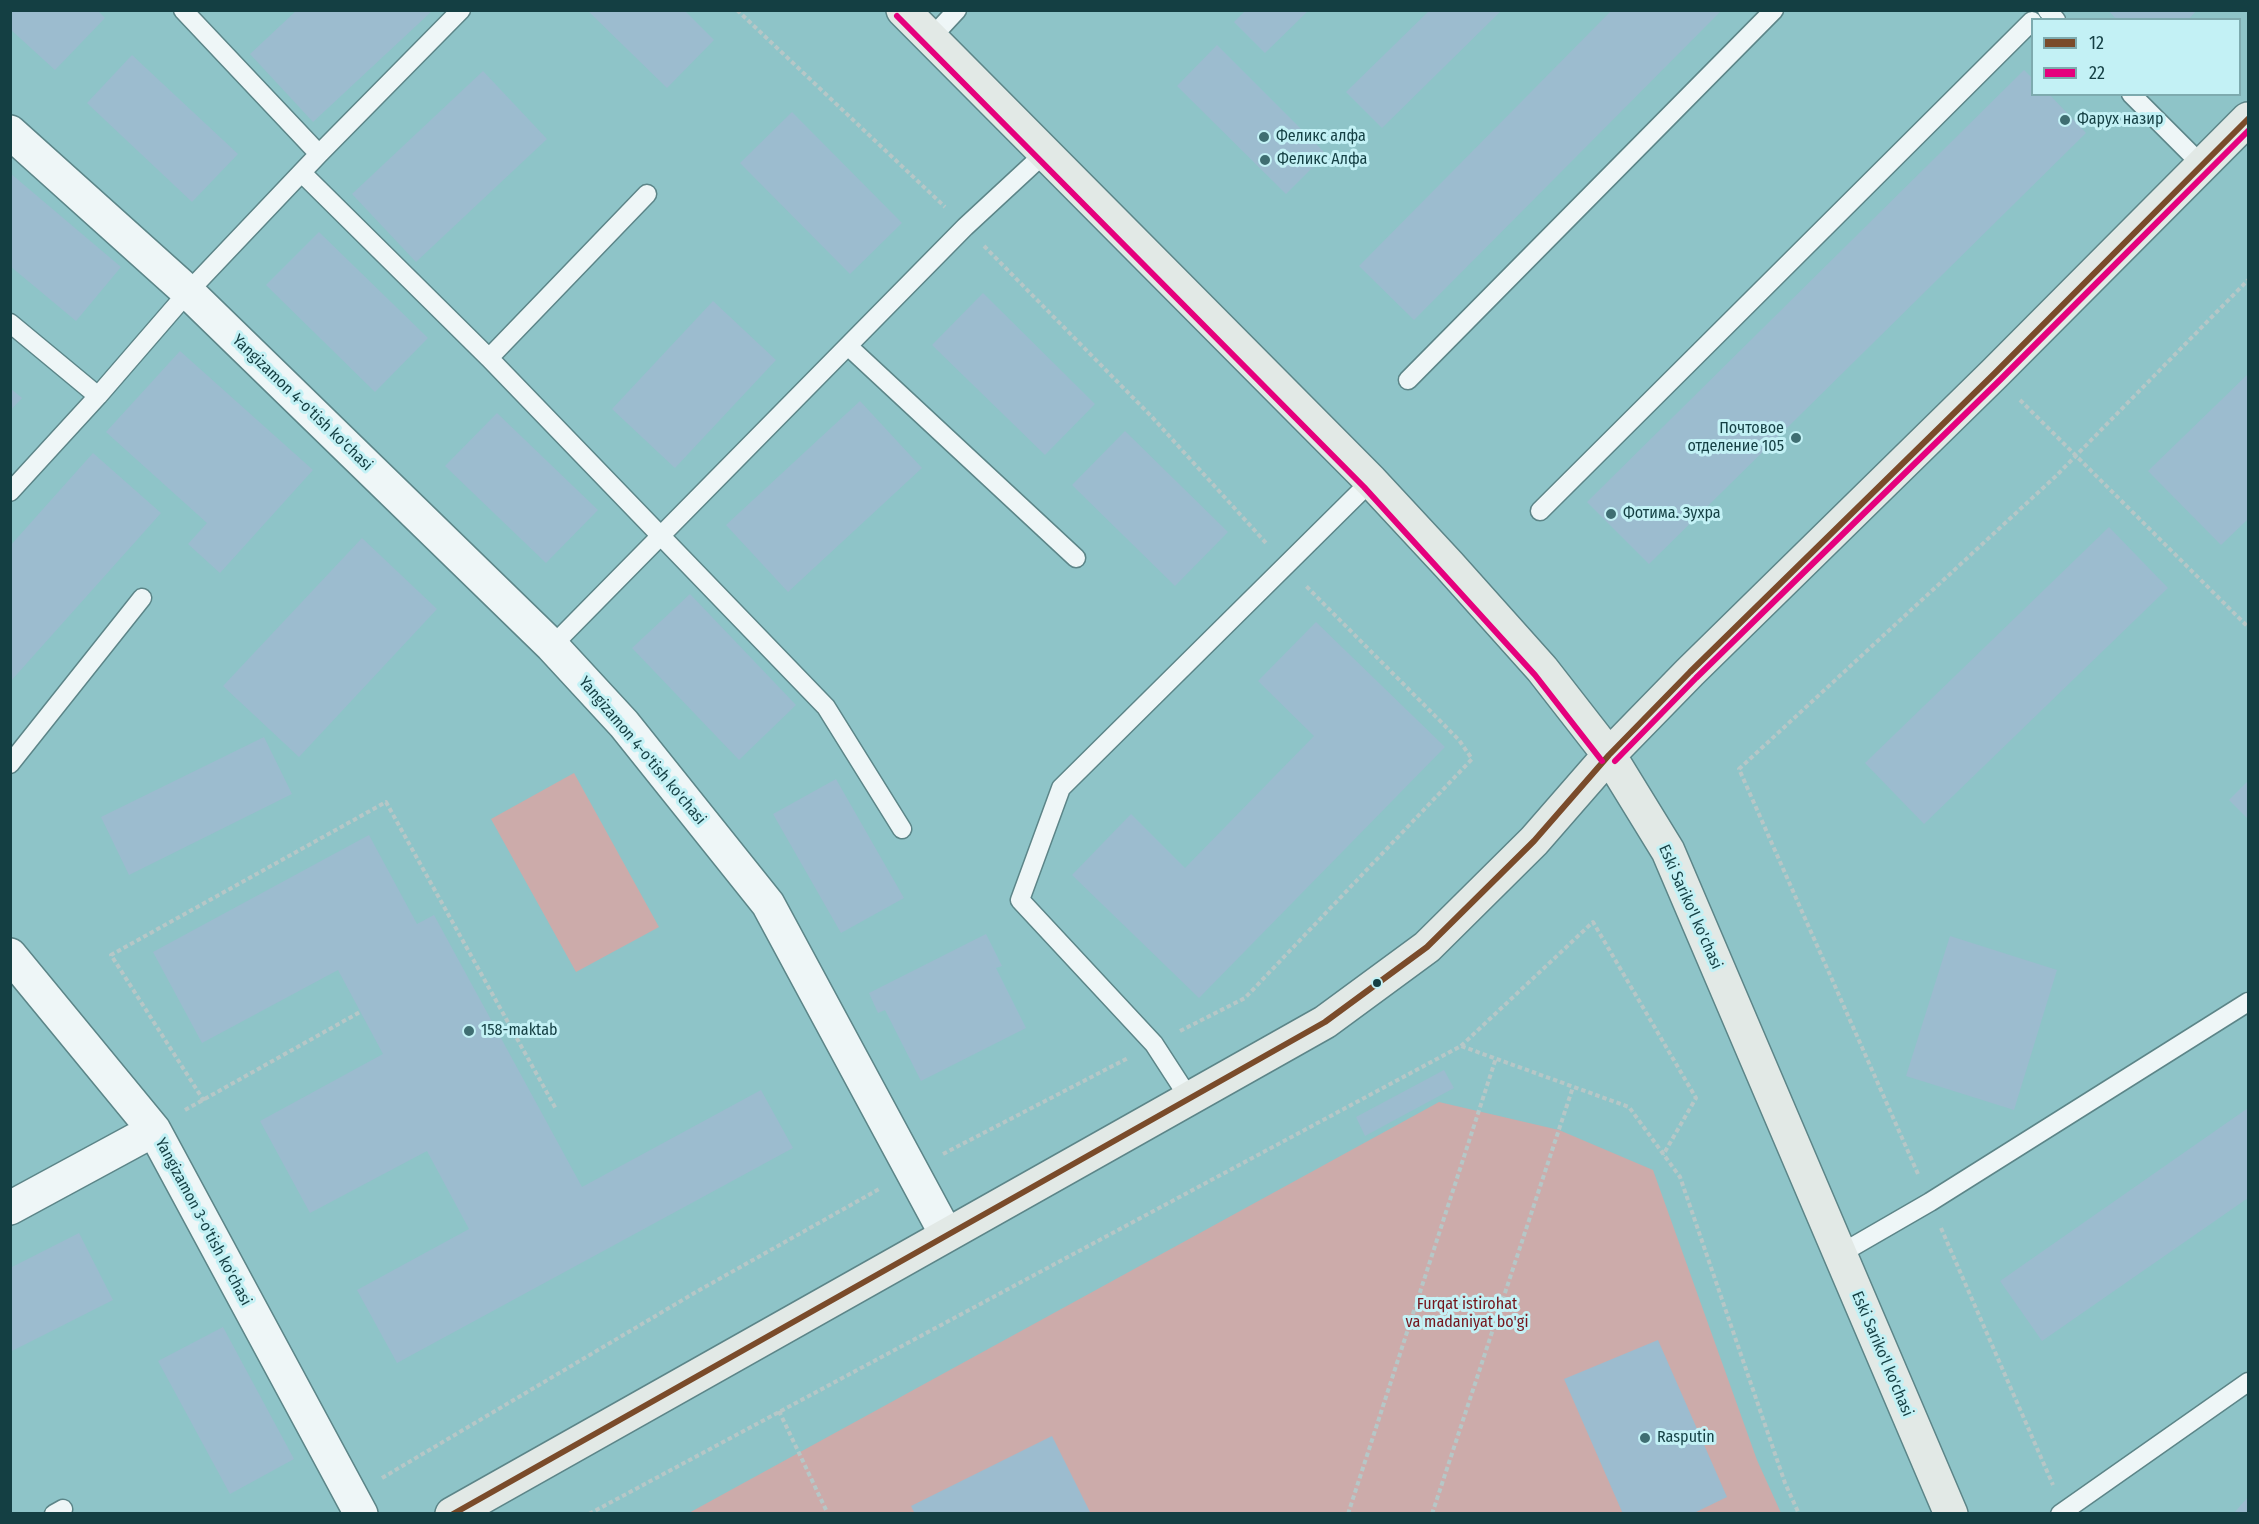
<!DOCTYPE html>
<meta charset="utf-8">
<style>
body{margin:0}
#map{position:relative;width:2259px;height:1524px;overflow:hidden;background:#8ec4c8;font-family:"Fira Sans Condensed",sans-serif}
canvas{display:block}
.frame{position:absolute;inset:0;border:12px solid #143f43;pointer-events:none}
.legend{position:absolute;left:2031px;top:18px;width:210px;height:78px;box-sizing:border-box;background:#c3f1f5;border:2px solid #7daaae;margin:0;padding:8px 10px;list-style:none;font-size:18px;color:#143f43}
.legend li{display:flex;align-items:center;gap:12px;height:30px}
.legend b{width:30px;border:2px solid #7daaae}
</style>
<div id="map">
<canvas width="2259" height="1524"></canvas>
<div class="frame"></div>
<ul class="legend">
<li><b style="height:8px;background:#7a4b2a"></b>12</li>
<li><b style="height:8px;background:#e5007d"></b>22</li>
</ul>
</div>
<script>
const g = document.querySelector('canvas').getContext('2d');
g.lineJoin = 'round';
function paint(path, color) { g.fillStyle = color; g.fill(path, 'evenodd'); }
function stroke(path, color, width, dash) { g.strokeStyle = color; g.lineWidth = width; g.lineCap = dash ? 'butt' : 'round'; g.setLineDash(dash || []); g.stroke(path); }
function write(font, color, halo, rows, align = 'center') {
  g.font = font + ' "Fira Sans Condensed",sans-serif'; g.lineWidth = 6; g.setLineDash([]); g.textBaseline = 'middle'; g.strokeStyle = halo; g.fillStyle = color; for (const [text, x, y, turn = 0] of rows) {
    g.save(); g.translate(x, y); g.rotate((+turn || 0) * Math.PI / 180); g.textAlign = isNaN(turn) ? turn : align; if (halo) g.strokeText(text, 0, 0); g.fillText(text, 0, 0); g.restore();
  }
}
paint(new Path2D(`
 M574,773l85,154 -83,45 -85,-153z
 M1439,1102l120,28 94,40 104,290 24,53 -1094,1z`), '#ccabaa');
paint(new Path2D(`
 M10,10h87l8,8 -50,52 -45,-41z
 M297,10h133l1,2 -118,110 -63,-68z
 M587,10h97l30,30 -47,48z
 M1246,10h63l-44,43 -31,-31z
 M1430,10h72l-120,118 -36,-36z
 M1612,10h110l-308,310 -55,-54z
 M2108,10h89l-9,10h-71z
 M1217,45l109,109 -40,40 -109,-108z
 M132,55l106,99 -46,48 -105,-99z
 M2024,70l8,8v16h17l37,39 -437,431 -62,-62z
 M483,71l64,68 -131,123 -64,-68z
 M792,112l110,111 -52,51 -110,-111z
 M10,173l111,94 -45,54 -66,-55z
 M319,232l109,106 -53,54 -109,-107z
 M983,293l112,111 -50,51 -113,-110z
 M713,301l63,59 -101,108 -63,-59z
 M180,351l133,119 -93,103 -32,-29 19,-21 -101,-91z
 M2248,374v145l-27,26 -73,-74z
 M10,388l12,10 -12,13z
 M860,401l62,67 -134,124 -62,-67z
 M497,413l101,97 -52,53 -101,-97z
 M1125,431l103,101 -53,54 -103,-101z
 M93,453l68,60 -151,169v-136z
 M2109,527l59,61 -244,236 -59,-61z
 M362,538l75,71 -138,148 -76,-71z
 M690,594l106,111 -57,55 -107,-112z
 M1316,622l129,125 -246,251 -127,-123 59,-61 54,54 129,-132 -56,-55z
 M264,737l28,57 -163,81 -28,-58z
 M836,779l68,119 -63,35 -68,-119z
 M2248,781v38l-19,-19z
 M369,835l48,89 17,-9 148,272 179,-97 32,58 -396,215 -40,-73 112,-61 -42,-78 -117,62 -50,-92 123,-67 -45,-84 -136,73 -49,-91z
 M986,934l16,32 -6,2 30,60 -105,53 -36,-71 -7,3 -9,-20z
 M1950,936l107,34 -43,140 -108,-34z
 M1444,1070l10,18 -89,48 -9,-19z
 M2248,1108v90l-206,143 -42,-60z
 M79,1233l34,67 -103,52v-84z
 M223,1327l71,132 -64,35 -72,-133z
 M1658,1340l69,157 -35,17h-69l-59,-135z
 M1052,1436l39,78h-176l-4,-8z
 M2248,1497v17h-15z`), '#9cbccf');
const lane = new Path2D(`
 M183,10l136,144
 M2047,10l9,10
 M931,38l26,-28
 M2131,94l70,70
 M302,173l187,185 337,349 76,122
 M10,323l88,73
 M848,346l228,212
 M489,358l158,-164
 M1408,380l366,-370
 M10,492l88,-96 90,-104 131,-138 142,-144
 M1540,511l492,-490
 M552,646l413,-419 81,-75
 M10,764l132,-166
 M1189,1098l-35,-54 -134,-144 41,-112 310,-307
 M1840,1254l90,-52 318,-200
 M54,1514l9,-5
 M2060,1514l188,-132`);
const street = new Path2D(`
 M10,132l178,160 364,354 72,78 144,180 178,330
 M10,955l144,175 207,384
 M10,1208l144,-78`);
const secondary = new Path2D(`
 M903,10l468,471 78,84 93,104 67,86 59,96 283,663
 M452,1514l873,-492 102,-75 107,-106 75,-86 81,-83 304,-298 254,-255`);
stroke(lane, '#5c8588', 21);
stroke(street, '#5c8588', 36);
stroke(secondary, '#5c8588', 36);
stroke(new Path2D(`
 M737,10l208,197
 M984,246l168,171 114,126
 M2020,400l228,227
 M1180,1031l65,-33 227,-239 -13,-19 -153,-154
 M1461,1046l132,-124 103,176 -33,57
 M204,1101l-93,-146 275,-153 170,307
 M185,1110l175,-98
 M943,1154l185,-96
 M1918,1174l-179,-405 317,-293 192,-196
 M1941,1228l112,257
 M779,1411l49,103
 M382,1478l314,-186 185,-104
 M589,1514l872,-468 168,61 51,70 105,306 14,31
 M1348,1514l148,-456
 M1432,1514l141,-427`), '#b6c7c7', 4, [4.5, 3]);
stroke(lane, '#eef6f7', 18);
stroke(street, '#eef6f7', 33);
stroke(secondary, '#e2e9e6', 33);
stroke(new Path2D(`
 M453,1514l872,-492 102,-75 107,-106 75,-86 81,-83 304,-298 254,-255`), '#7a4b2a', 6);
stroke(new Path2D(`
 M897,16l467,471 171,188 67,86
 M1615,761l81,-83 304,-298 248,-249`), '#e5007d', 6);
for (const [x, y, r, color] of [
 [2065,120,6,"#3f6e72"],
 [1264,137,6,"#3f6e72"],
 [1265,160,6,"#3f6e72"],
 [1796,438,6,"#3f6e72"],
 [1611,514,6,"#3f6e72"],
 [1377,983,5,"#143f43"],
 [469,1031,6,"#3f6e72"],
 [1645,1438,6,"#3f6e72"]
]) { const dot = new Path2D(); dot.arc(x, y, r, 0, 2 * Math.PI); g.fillStyle = color; g.fill(dot); stroke(dot, '#c3f1f5', 2); }
write('16px', '#143f43', '#c3f1f5', [
 ["Фарух назир",2077,120],
 ["Феликс алфа",1276,137],
 ["Феликс Алфа",1277,160],
 ["Почтовое",1784,429,"right"],
 ["отделение 105",1784,447,"right"],
 ["Фотима. Зухра",1623,514],
 ["158-maktab",481,1031],
 ["Rasputin",1657,1438]
], 'left');
write('16px', '#143f43', '#c3f1f5', [
 ["Yangizamon 4-o'tish ko'chasi",302,403,44],
 ["Yangizamon 4-o'tish ko'chasi",642,751,50],
 ["Eski Sariko'l ko'chasi",1690,907,66],
 ["Yangizamon 3-o'tish ko'chasi",203,1222,62],
 ["Eski Sariko'l ko'chasi",1882,1354,67]
]);
write('16px', '#75161d', '#c3f1f5', [
 ["Furqat istirohat",1467,1305],
 ["va madaniyat bo'gi",1467,1323]
]);
</script>
